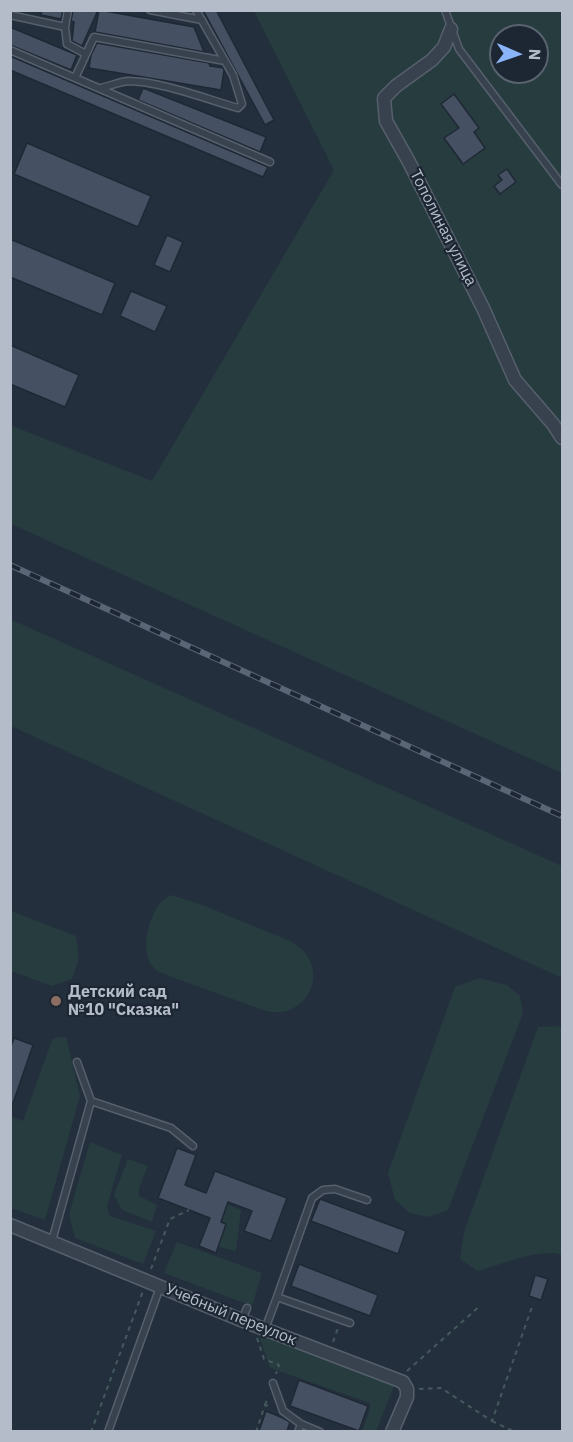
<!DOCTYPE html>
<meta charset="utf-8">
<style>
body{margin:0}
#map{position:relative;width:573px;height:1442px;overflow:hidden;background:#242f3e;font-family:"IBM Plex Sans",sans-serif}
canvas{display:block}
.frame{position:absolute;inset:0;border:12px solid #b4bcc9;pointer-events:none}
.north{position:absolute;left:489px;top:24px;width:60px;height:60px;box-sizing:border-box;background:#1d2633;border:2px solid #59626f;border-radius:50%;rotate:92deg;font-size:16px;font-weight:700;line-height:24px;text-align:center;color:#b4bcc9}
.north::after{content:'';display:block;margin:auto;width:21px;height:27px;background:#8ab4f8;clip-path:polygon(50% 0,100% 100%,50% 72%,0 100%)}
</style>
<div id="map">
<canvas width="573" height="1442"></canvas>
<div class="frame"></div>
<div class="north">N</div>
</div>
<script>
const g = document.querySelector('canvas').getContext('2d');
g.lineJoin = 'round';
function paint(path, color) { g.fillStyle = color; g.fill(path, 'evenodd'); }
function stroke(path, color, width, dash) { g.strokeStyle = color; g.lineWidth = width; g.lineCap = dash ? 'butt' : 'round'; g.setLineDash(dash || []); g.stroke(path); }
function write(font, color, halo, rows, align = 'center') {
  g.font = font + ' "IBM Plex Sans",sans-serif'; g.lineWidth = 4.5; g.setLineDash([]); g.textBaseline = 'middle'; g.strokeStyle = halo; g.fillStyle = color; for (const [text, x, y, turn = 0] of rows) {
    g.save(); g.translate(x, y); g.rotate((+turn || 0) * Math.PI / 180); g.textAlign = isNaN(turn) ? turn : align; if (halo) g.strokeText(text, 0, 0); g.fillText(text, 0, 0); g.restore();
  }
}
paint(new Path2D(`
 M254,11h308v762l-551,-249 -1,-99 142,56 182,-311zM501,36h36v36h-36z
 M10,619l552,247v112l-551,-252z
 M171,895l29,9 90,37c8,5 16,10 20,20 11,23 -7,51 -32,51 -5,1 -10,-1 -15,-2l-94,-34c-4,-2 -10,-4 -13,-6 -18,-15 -8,-51 4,-67 3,-3 8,-6 11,-8z
 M11,911l65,25 3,22 -7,21 -20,7 -41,-15z
 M479,978l28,7 13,11 3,17 -75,197 -19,7 -19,-4 -15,-13 -7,-27 67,-186z
 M557,1026l5,2v227c-20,-8 -63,10 -84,16l-18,-12 4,-27 74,-205z
 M58,1037h8l14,59 -35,124 -34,-12v-91l12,4 29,-81z
 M90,1142l32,13 -15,51 3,10 46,15 -13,33 -68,-26 -6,-24z
 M128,1159l20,7 -9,22v8l18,9 -5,17 -30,-12 -8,-15z
 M222,1202l19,8 -5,41 -26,-6z
 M177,1242l85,31 -10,33 -88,-33z
 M257,1330l135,50 2,6 -18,45h-14l8,-22v-6l-100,-35z`), '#263c3f');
const building = new Path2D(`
 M42,10h21l-2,9 -20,-4z
 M73,10h25l-16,36 -10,-5 2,-19 -3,-1z
 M99,10l95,17 10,25 -109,-20z
 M203,10h13l58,110 -9,5z
 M10,27l67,28 -6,15 -61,-25z
 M97,43l112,20 1,3 13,2 1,2 -3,20 -132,-22 2,-13z
 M10,56l258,111 -5,10 -253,-107z
 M143,88l123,49 -6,15 -122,-52z
 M454,94l25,34 -5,4 11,16 -22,16 -19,-26 15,-10 -18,-24z
 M27,143l124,53 -13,31 -124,-53z
 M507,169l9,13 -16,12 -6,-8 8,-6 -4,-5z
 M167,235l16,7 -13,30 -16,-7z
 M10,239l105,44 -13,32 -92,-38z
 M131,291l36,15 -12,26 -35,-16z
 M10,345l69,30 -14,32 -55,-23z
 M14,1038l19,7 -21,61 -2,-1v-56z
 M177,1148l19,7 -11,30 21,8 9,-22 72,27 -16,43 -27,-10 8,-20 -24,-9 -7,20 5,2 -10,29 -17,-7 11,-28 -52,-20z
 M320,1199l86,32 -8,23 -87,-33z
 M299,1264l79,31 -8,21 -79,-30z
 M535,1275l13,4 -7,21 -12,-4z
 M299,1380l69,26 -9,25 -69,-25z
 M266,1411l17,7 7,4 -3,9h-28z`);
paint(building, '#455162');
stroke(building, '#1f2835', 1.5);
const lane = new Path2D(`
 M68,10l-3,17 2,17 19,10
 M150,10l52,10
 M445,10l14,39 103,136
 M10,15l55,12
 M10,50l260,112
 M75,78l19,-41 131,24
 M101,88c9,-2 18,-6 27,-7 32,0 78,18 110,27l4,-4 -9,-29 -37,-65
 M77,1062l14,39
 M52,1241l39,-140 80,27 22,18
 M277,1297l35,-99 11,-8 12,-1 32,11
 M242,1320l5,-12
 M265,1329l12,-32 73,26
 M273,1383l10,28 18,13
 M108,1432l52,-145
 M298,1432l3,-8 19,8`);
const street = new Path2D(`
 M451,29l-7,18 -12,13 -36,26 -12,12 2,23 23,41 74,146 32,72 38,44 9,14
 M10,1225l241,99 152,58 4,7v8l-15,35`);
stroke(lane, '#565f6c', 9);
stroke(street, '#565f6c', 15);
stroke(new Path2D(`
 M151,1269l19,-50 19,-9
 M257,1338l7,21 15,6 -3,9
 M333,1342l5,-14
 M407,1371l74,-66
 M419,1389l22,-1 51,33 40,-114
 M265,1405l3,-8
 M492,1421l23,11
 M91,1432l52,-141
 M256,1432l9,-27 7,2`), '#44595c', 2, [4.5, 4.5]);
stroke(lane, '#38414e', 6);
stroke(street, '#38414e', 12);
const rail = new Path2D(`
 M10,565l552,251`);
stroke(rail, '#5a6575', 6);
stroke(rail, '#1d2633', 4, [11]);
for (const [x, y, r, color] of [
 [56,1001,6,"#8d6e63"]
]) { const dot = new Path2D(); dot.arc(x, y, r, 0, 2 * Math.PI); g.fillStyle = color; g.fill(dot); stroke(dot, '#1d2633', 2); }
write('16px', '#b4bcc9', '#1d2633', [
 ["Тополиная улица",443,228,63],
 ["Учебный переулок",231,1315,22]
]);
write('bold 16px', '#b4bcc9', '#1d2633', [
 ["Детский сад",68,992],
 ["№10 \"Сказка\"",68,1010]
], 'left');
</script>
